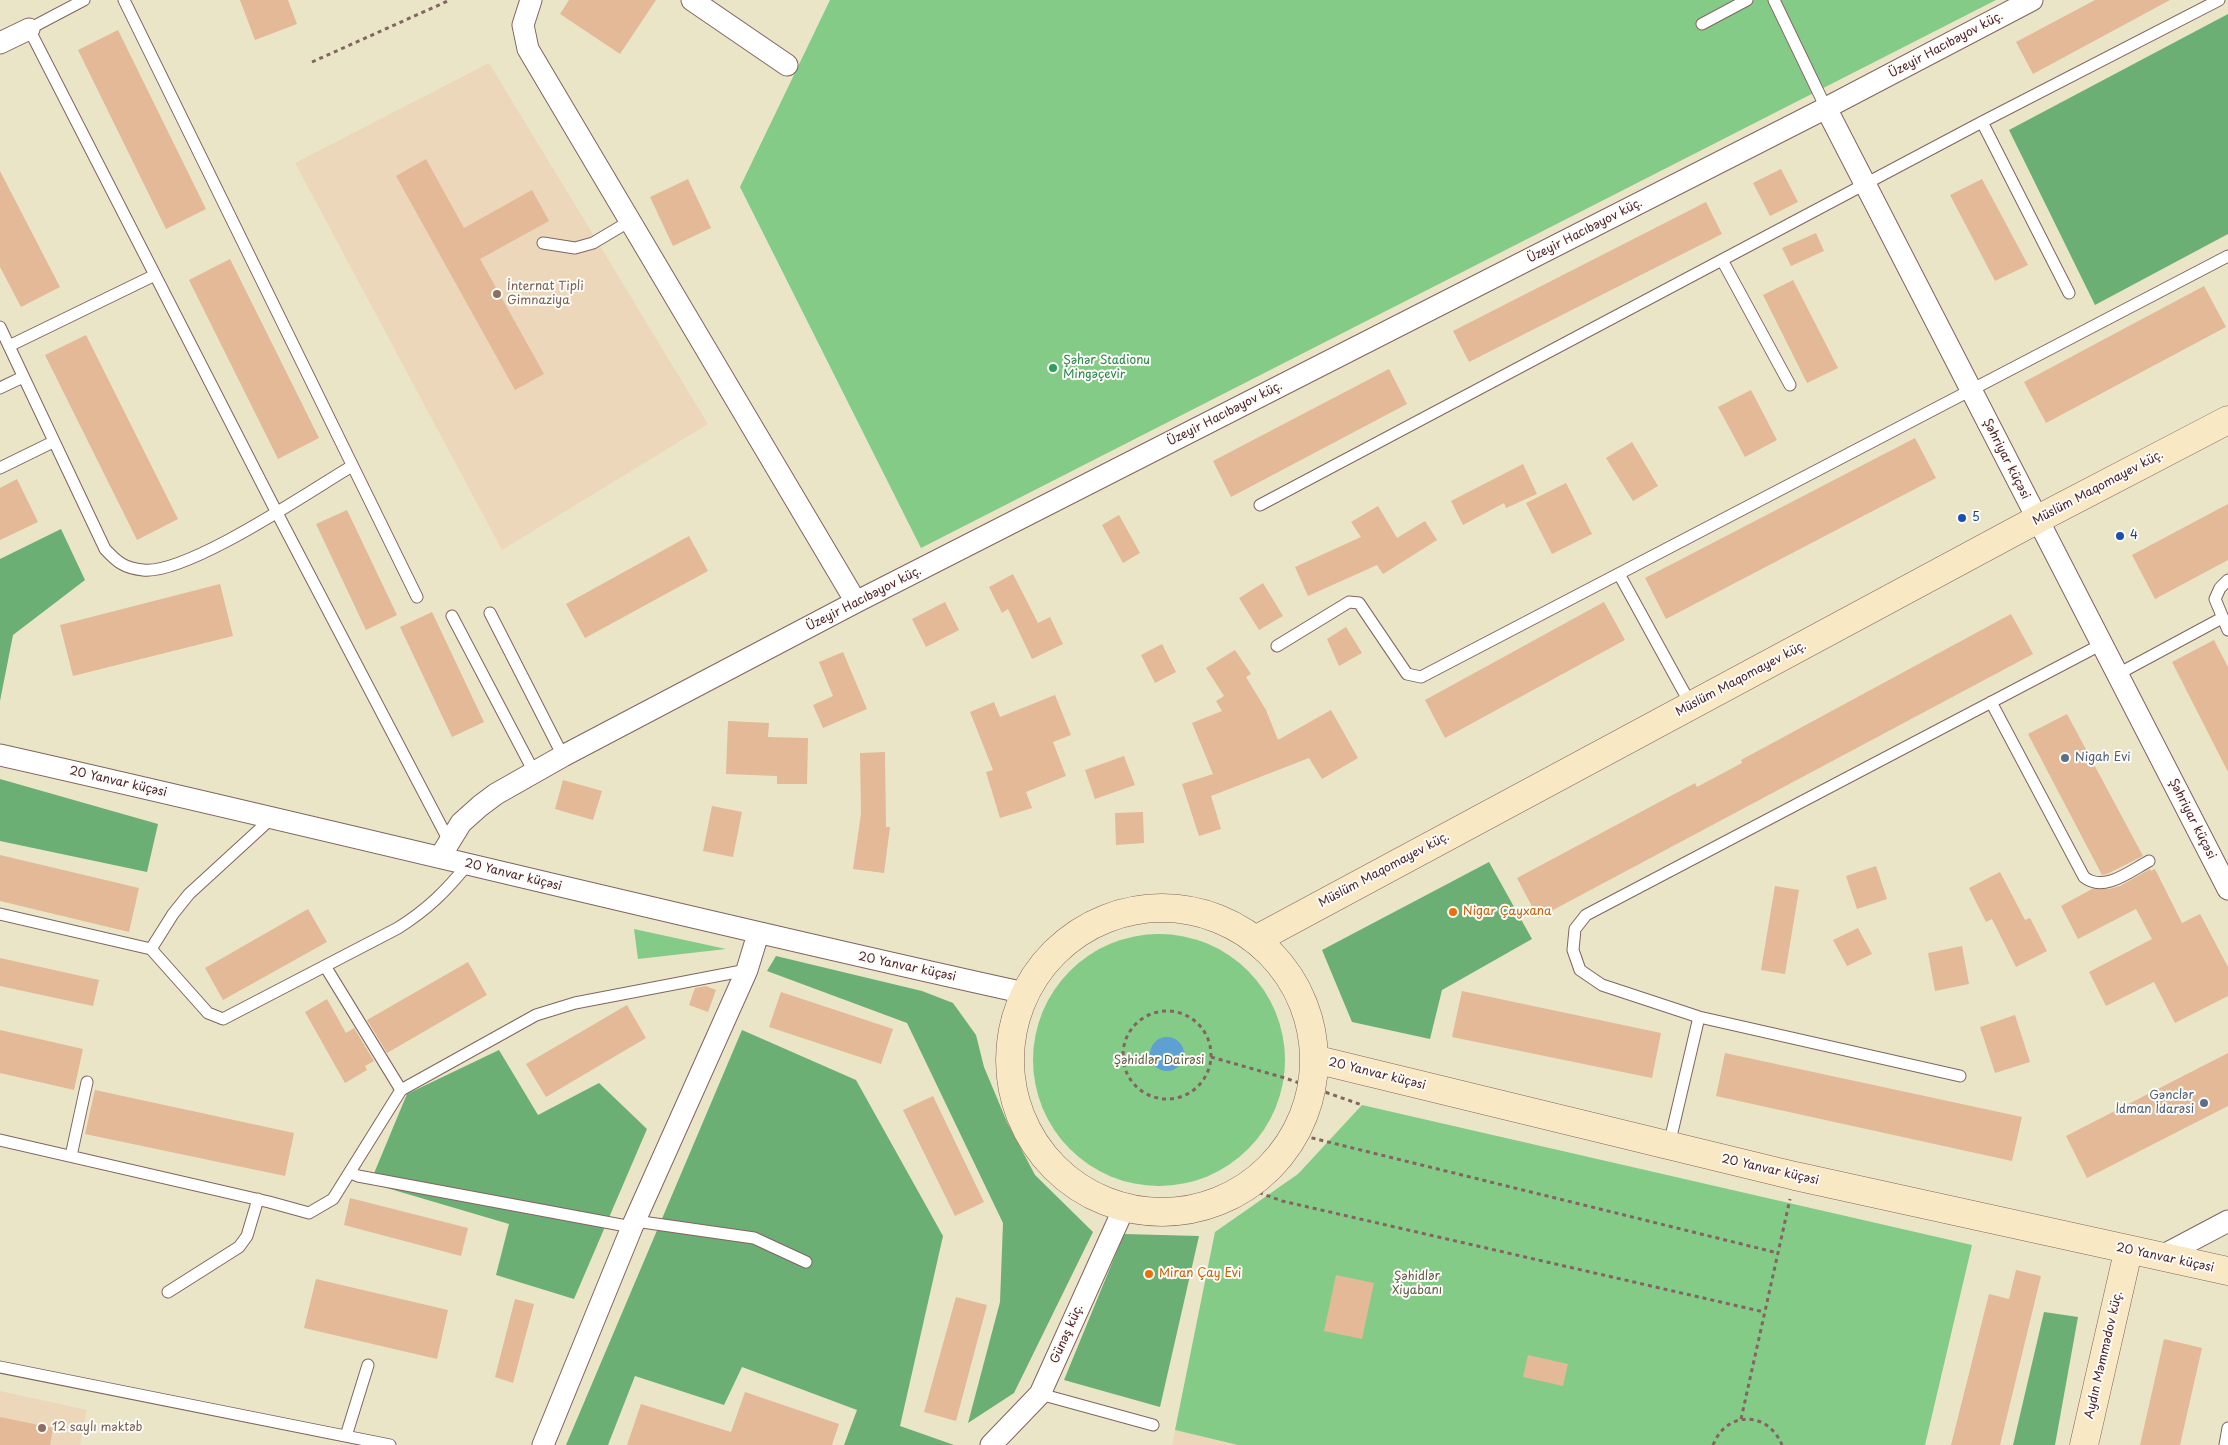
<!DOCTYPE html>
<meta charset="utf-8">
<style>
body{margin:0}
canvas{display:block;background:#eae5c6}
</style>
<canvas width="2228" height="1445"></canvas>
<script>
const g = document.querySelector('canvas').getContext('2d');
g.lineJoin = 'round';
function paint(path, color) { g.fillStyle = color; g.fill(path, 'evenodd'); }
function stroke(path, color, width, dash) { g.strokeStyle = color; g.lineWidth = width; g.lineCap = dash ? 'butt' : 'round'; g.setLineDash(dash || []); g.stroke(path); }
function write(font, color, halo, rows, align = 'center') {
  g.font = font + ' "Playpen Sans",sans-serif'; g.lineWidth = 4; g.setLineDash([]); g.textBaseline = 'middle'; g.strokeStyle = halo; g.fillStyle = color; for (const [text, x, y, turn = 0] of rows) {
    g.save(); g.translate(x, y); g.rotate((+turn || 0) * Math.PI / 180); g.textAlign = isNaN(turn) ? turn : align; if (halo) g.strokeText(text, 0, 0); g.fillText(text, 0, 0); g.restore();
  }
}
paint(new Path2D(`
 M489,63l219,361 -206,126 -207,-387z
 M0,1391l87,19 -7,35h-80z
 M1175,1430l63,15h-66z`), '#edd7ba');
paint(new Path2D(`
 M830,0h1166l-1075,548 -181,-361z
 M634,929l92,20 -88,10z
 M1033 1060a126 126 0 1 1 252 0a126 126 0 1 1-252 0Z
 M1362,1105l610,140 -47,200h-687l-63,-15 40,-198 83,-58z`), '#84cb87');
paint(new Path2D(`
 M2228,14v220l-133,71 -86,-175z
 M61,529l24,51 -72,55 -13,66v-142z
 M0,779l158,45 -11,48 -147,-31z
 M1489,862l43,77 -90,51 -12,49 -78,-17 -30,-72z
 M776,956l146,35 31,12 23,32 8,32 23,55 28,53 58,57 -79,161 -46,30 32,-121 3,-79 -96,-200 -140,-52z
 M742,1030l114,50 87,156 -43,190 54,19h-110l13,-35 -115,-43 -18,38 -89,-29 -27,69h-42z
 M499,1050l39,65 61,-32 48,46 -73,170 -78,-24 13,-51 -139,-41 37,-89z
 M1124,1234l75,2 -39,171 -96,-27z
 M2044,1312l34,5 -23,128h-42z`), '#6baf74');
paint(new Path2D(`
 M1150 1054a17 17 0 1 1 34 0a17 17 0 1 1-34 0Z`), '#5ea0d1');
paint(new Path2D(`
 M240,0h48l9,24 -42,16z
 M569,0h87l-36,54 -60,-40z
 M2095,0h75l-137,74 -17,-32z
 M118,30l88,179 -40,20 -88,-179z
 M426,159l38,69 68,-38 17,31 -69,38 64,115 -29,16 -119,-214z
 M1781,169l17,33 -28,14 -17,-33z
 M0,171l60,116 -39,20 -21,-40z
 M688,179l23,49 -38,18 -23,-49z
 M1982,179l46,86 -33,16 -45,-86z
 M1706,202l16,32 -253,128 -16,-31z
 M1816,233l8,18 -33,15 -9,-18z
 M230,259l89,179 -41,21 -89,-179z
 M1793,280l45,88 -31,15 -44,-88z
 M2204,286l22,41 -180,96 -22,-41z
 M86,335l92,184 -41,21 -92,-185z
 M1389,369l18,35 -176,93 -18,-36z
 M1751,390l26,50 -32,17 -27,-50z
 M1915,438l21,40 -270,141 -21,-41z
 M1632,442l26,44 -25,15 -27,-43z
 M1523,464l14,30 -31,14 -2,-5 -41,22 -12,-24z
 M17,479l21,43 -38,18v-52z
 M1566,483l26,51 -40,20 -26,-51z
 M2228,504v56l-73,39 -23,-44z
 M1378,506l19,32 28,-17 12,19 -54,34 -6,-9 -69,31 -13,-29 66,-30 -10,-15z
 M347,510l50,105 -31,15 -50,-106z
 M1119,515l21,38 -17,10 -21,-38z
 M689,536l19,35 -123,67 -19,-34z
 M1013,574l25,49 12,-6 13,27 -31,15 -24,-50 -6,4 -13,-26z
 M1263,583l20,33 -24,14 -20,-32z
 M220,584l13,52 -160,40 -13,-51z
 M945,602l14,28 -33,17 -14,-28z
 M1604,602l21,38 -180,98 -20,-38z
 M432,612l52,110 -32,15 -52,-110z
 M2011,614l22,40 -495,264 -21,-40 178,-95 2,4 45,-24 -1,-3z
 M1346,627l16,26 -23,13 -12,-27z
 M2214,640l14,27v105l-56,-110z
 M1162,644l14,28 -21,11 -14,-28z
 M1235,650l16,24 -5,3 20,33 12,30 53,-30 27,48 -36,21 -13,-21 -98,38 10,33 -22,7 -17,-52 31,-10 -21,-51 30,-12 -6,-10 8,-5 -18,-28z
 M843,652l24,57 -44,19 -10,-23 20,-9 -14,-34z
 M1055,695l16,40 -18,7 13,34 -40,16 6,16 -32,10 -14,-46 7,-2 -23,-58 24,-10 6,15z
 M2067,714l76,142 -36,18 -5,1 -74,-141z
 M728,721l41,2 -1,14 40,1 -1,46h-30v-8l-51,-2z
 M885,752l1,75h4l-6,46 -31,-4 8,-55 -1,-61z
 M1124,756l11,29 -40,14 -10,-29z
 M563,780l39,11 -9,29 -38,-11z
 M712,806l30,6 -9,45 -30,-6z
 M1143,812l1,31 -28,2 -1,-32z
 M0,855l139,33 -10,44 -129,-31z
 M1876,866l11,33 -30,10 -11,-33z
 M2150,869l1,2 4,-2 27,54 18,-9 28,53v29l-53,27 -21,-41 -48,24 -17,-34 63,-33 -16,-30 -58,30 -17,-33 31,-17h17l11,-3z
 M2000,872l25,48 5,-2 17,33 -31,16 -24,-48 -6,3 -17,-34z
 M1775,886l24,4 -14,84 -24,-4z
 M308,909l19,33 -104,58 -18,-32z
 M1858,928l14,26 -25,12 -14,-26z
 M1962,946l7,38 -34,7 -7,-38z
 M0,958l99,22 -6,26 -93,-20z
 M468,962l19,33 -100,58 -20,-33z
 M706,986l10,4 -8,22 -19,-7 6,-17z
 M1462,991l199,42 -9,45 -200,-41z
 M781,992l112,37 -12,35 -112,-37z
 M327,999l19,34 8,-5 20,33 -9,5 2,4 -22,13 -40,-71z
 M627,1005l19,33 -100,59 -20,-33z
 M2015,1015l15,47 -35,11 -15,-46z
 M0,1030l83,19 -9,41 -74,-17z
 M1725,1053l297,64 -10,44 -296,-65z
 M2228,1053v53l-141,72 -21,-42z
 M95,1090l199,43 -9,43 -200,-42z
 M933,1096l51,106 -29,14 -52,-106z
 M350,1198l118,30 -7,28 -117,-31z
 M2016,1270l25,6 -41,169h-49l38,-151 20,5z
 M1336,1275l38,8 -12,56 -38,-8z
 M316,1279l132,31 -11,49 -133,-31z
 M956,1297l31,8 -31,116 -32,-9z
 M515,1299l19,5 -21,79 -18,-6z
 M2164,1339l38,9 -22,97h-40z
 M1528,1355l40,9 -5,22 -40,-9z
 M745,1392l94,32 -7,21h-205l14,-41 90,28z
 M0,1417l53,11 -3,17h-50z`), '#e3b997');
const lane = new Path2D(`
 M84,0l-55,29 247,482 173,330
 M124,0l293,597
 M1774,0l52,108
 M1702,24l45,-24
 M1982,122l87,171
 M543,243l32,5 18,-5 37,-22
 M1722,260l68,125
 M0,327l105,222c12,13 19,19 38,21 44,5 167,-79 209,-104
 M9,346l146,-71
 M0,388l23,-11
 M0,468l53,-26
 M1260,505l722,-383 237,-122
 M1619,574l72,131
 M2228,580l-8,8 -5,11 13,31
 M490,613l73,143
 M452,616l82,156
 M1277,646l72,-44 10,1 48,71 14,3 807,-421
 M2118,674l104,-56
 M1991,702l93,175c20,16 46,-6 65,-16
 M0,914l151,35 22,-35 16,-20 84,-77
 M151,949l57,64 15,6 175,-91c30,-19 48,-37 70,-64
 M325,966l76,124
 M1960,1076l-261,-59 -97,-32 -22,-15 -7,-20 2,-21 11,-14 516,-271
 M0,1140l269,62 40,11 24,-14 68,-109 135,-75 39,-12 172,-33
 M1669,1145l30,-128
 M71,1156l16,-74
 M351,1173l7,3 274,51
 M635,1221l119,17 52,24
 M168,1292l71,-45 8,-11 11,-37
 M0,1367l390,78
 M1040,1394l113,31
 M346,1436l22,-71
 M2225,1445l3,-17`);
const street = new Path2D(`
 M531,0l-8,25 5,24 328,553
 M692,0l95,65
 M0,43l29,-14
 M1826,108l402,781
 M0,755c342,77 683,163 1025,238
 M440,857l21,-34 19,-17 16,-12 67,-38 293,-154 970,-494 206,-108
 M2160,1257l68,-36
 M543,1445l89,-218 115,-257 11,-36
 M991,1445l49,-51 84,-186`);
const secondary = new Path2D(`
 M1010 1060a152 152 0 1 1 304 0a152 152 0 1 1-304 0Z
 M1255,940l783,-421 190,-99
 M1314,1059l481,117 433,95
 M2084,1445l41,-180`);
stroke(lane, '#826461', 13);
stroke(street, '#826461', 23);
stroke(secondary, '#826461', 29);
stroke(new Path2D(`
 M312,62l138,-62
 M1123 1055a44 44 0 1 1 88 0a44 44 0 1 1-88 0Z
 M1211,1057l74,21 77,27
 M1296,1134l482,119
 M1244,1187l38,14 482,111
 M1741,1419l49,-220
 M1713,1445c14,-35 55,-34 69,0`), '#826461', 3, [4, 4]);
stroke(lane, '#fff', 11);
stroke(street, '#fff', 21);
stroke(secondary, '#f8e8c3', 28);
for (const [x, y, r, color] of [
 [497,294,5,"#8d6e63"],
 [1053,368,5,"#2e9e5b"],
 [1962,518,5,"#1a4fb4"],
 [2120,536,5,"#1a4fb4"],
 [2065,758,5,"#5c6f8a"],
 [1453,912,5,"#e8710a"],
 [2204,1103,5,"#5c6f8a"],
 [1149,1274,5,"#e8710a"],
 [42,1428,5,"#8d6e63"]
]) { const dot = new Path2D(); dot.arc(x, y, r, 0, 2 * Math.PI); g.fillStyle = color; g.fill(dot); stroke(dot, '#fdfcf7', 2); }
write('12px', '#4a1f2b', '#fdfcf7', [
 ["Üzeyir Hacıbəyov küç.",1946,45,-28],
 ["Üzeyir Hacıbəyov küç.",1585,231,-27],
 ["Üzeyir Hacıbəyov küç.",1225,414,-27],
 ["Şəhriyar küçəsi",2006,459,63],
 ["Müslüm Maqomayev küç.",2098,488,-28],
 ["Üzeyir Hacıbəyov küç.",864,599,-27],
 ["Müslüm Maqomayev küç.",1741,679,-28],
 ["20 Yanvar küçəsi",118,782,13],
 ["Şəhriyar küçəsi",2192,819,63],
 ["Müslüm Maqomayev küç.",1384,870,-28],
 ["20 Yanvar küçəsi",513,875,14],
 ["20 Yanvar küçəsi",907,967,12],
 ["20 Yanvar küçəsi",1377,1074,14],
 ["20 Yanvar küçəsi",1770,1170,13],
 ["20 Yanvar küçəsi",2165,1258,12],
 ["Günəş küç.",1067,1334,-66],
 ["Aydın Məmmədov küç.",2104,1355,-77]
]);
write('12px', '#785e54', '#fdfcf7', [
 ["İnternat Tipli",507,287],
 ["Gimnaziya",507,301],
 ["12 saylı məktəb",52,1428]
], 'left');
write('12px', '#27864d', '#fdfcf7', [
 ["Şəhər Stadionu",1063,361],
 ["Mingəçevir",1063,375]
], 'left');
write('12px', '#164399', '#fdfcf7', [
 ["5",1972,518],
 ["4",2130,536]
], 'left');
write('12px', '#4e5e75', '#fdfcf7', [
 ["Nigah Evi",2075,758],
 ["Gənclər",2194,1096,"right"],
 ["İdman İdarəsi",2194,1110,"right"]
], 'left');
write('12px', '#c56008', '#fdfcf7', [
 ["Nigar Çayxana",1463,912],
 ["Miran Çay Evi",1159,1274]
], 'left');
write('12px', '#5e5b4b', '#fdfcf7', [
 ["Şəhidlər Dairəsi",1159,1061],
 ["Şəhidlər",1417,1277],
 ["Xiyabanı",1417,1291]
]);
</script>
